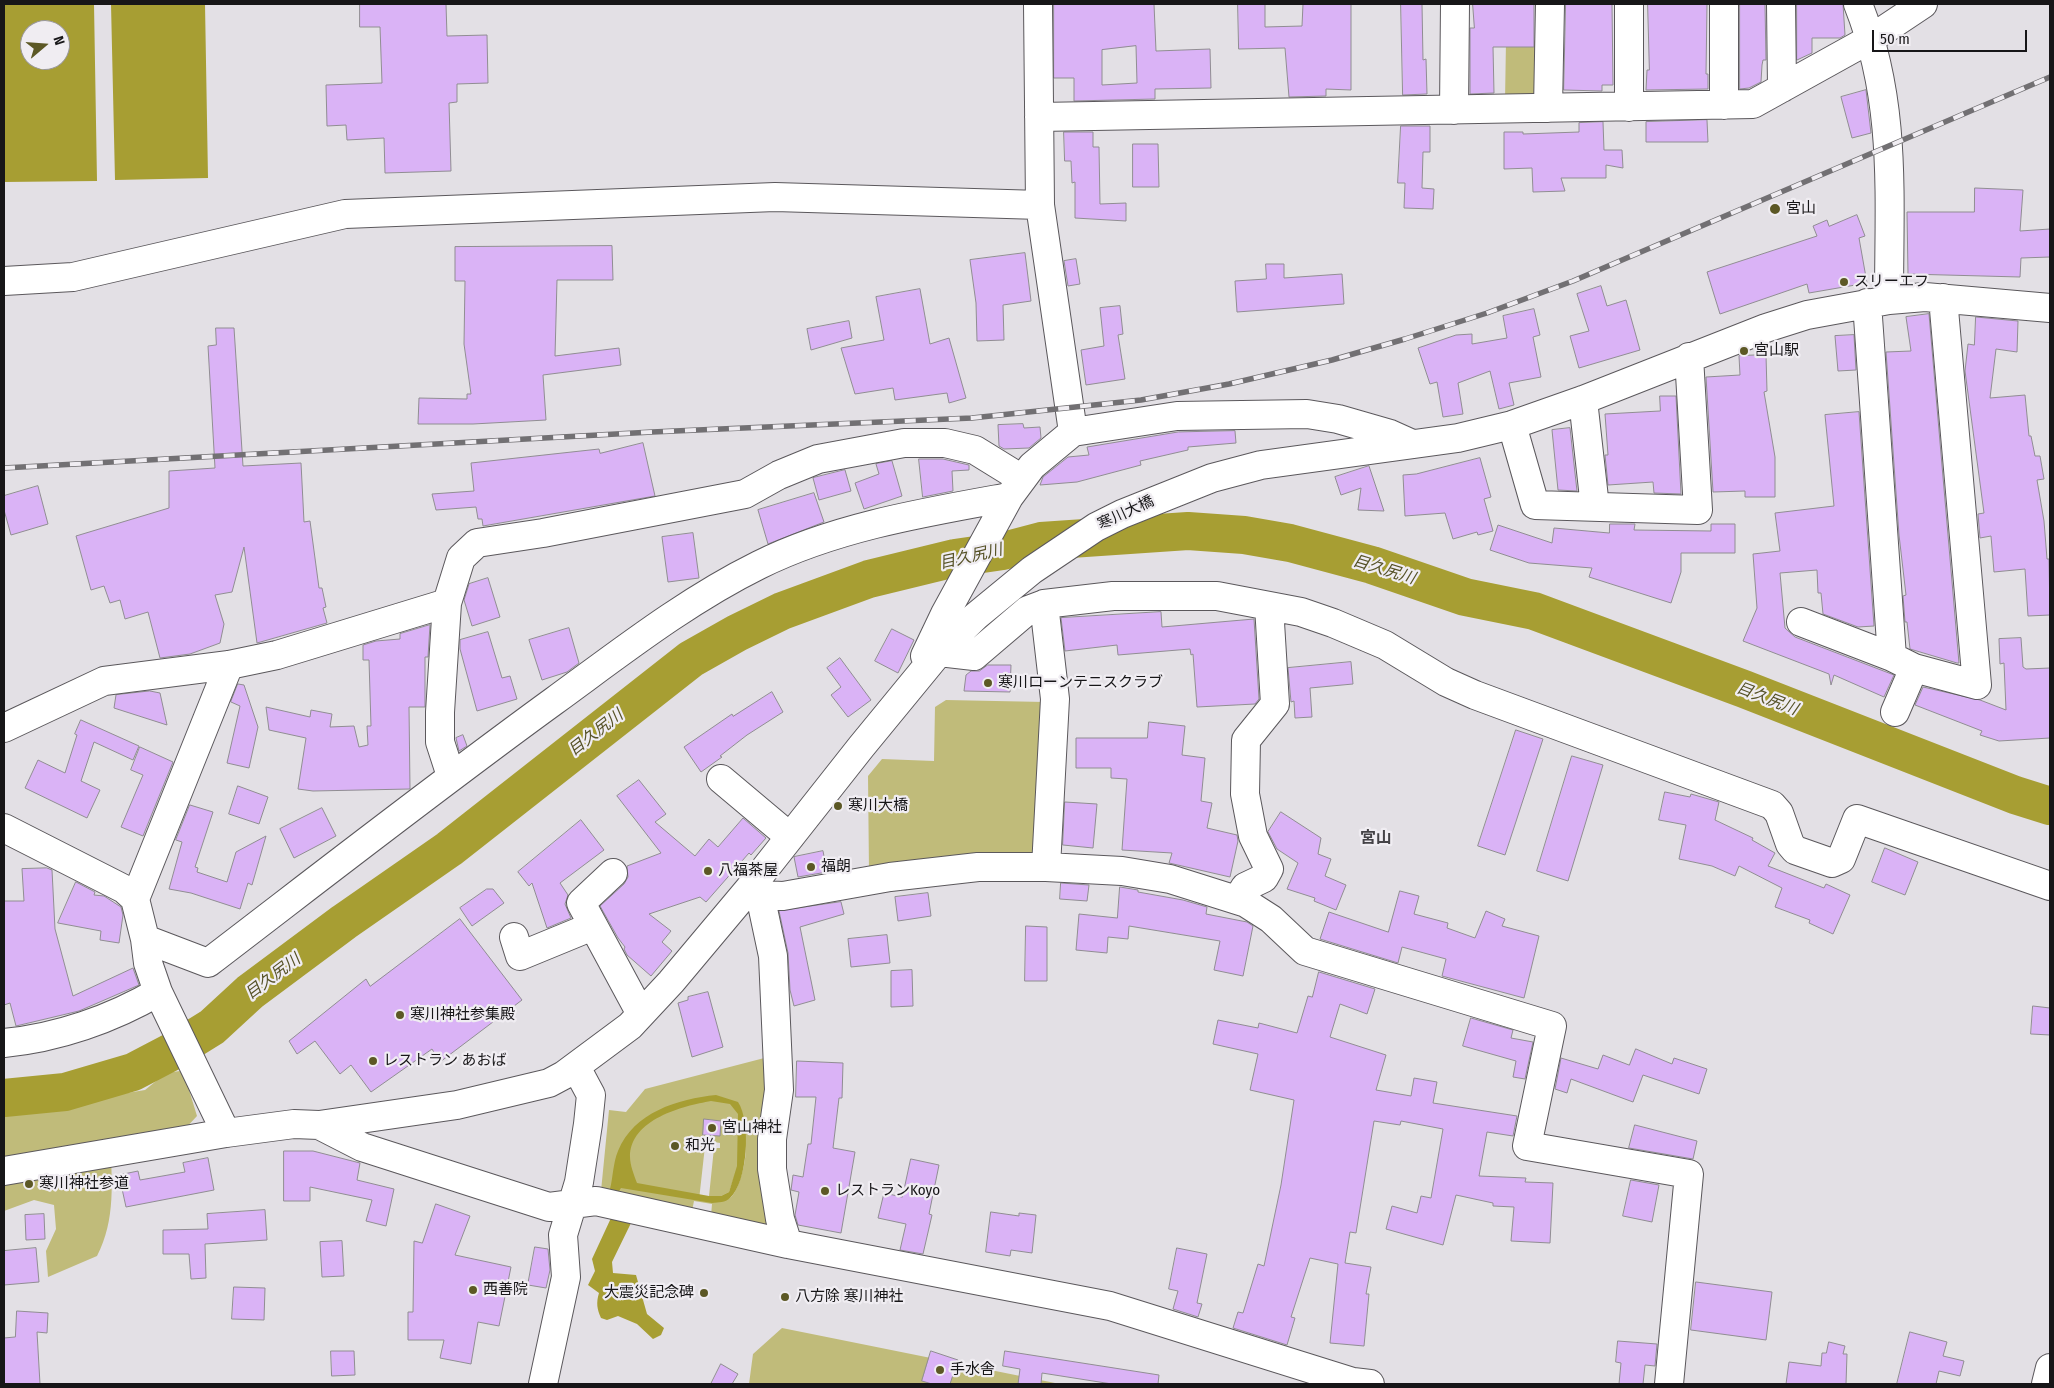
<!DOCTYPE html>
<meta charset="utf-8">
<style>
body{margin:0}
#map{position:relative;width:2054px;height:1388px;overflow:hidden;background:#e3e0e5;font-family:"Fira Sans Condensed",sans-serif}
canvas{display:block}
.frame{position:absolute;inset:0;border:5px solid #171618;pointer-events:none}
.north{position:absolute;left:20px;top:20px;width:50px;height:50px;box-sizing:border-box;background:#f0edf2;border:1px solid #99979b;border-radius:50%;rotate:72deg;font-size:14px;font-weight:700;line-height:20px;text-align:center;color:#171618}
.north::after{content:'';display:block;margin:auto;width:18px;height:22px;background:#5c5825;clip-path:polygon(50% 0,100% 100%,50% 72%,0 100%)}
.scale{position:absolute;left:1872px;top:30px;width:155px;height:22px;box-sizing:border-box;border:2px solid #171618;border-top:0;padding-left:6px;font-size:15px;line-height:18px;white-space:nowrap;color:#171618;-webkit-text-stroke:4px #f0edf2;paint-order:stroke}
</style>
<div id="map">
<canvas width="2054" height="1388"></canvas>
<div class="frame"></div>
<div class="north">N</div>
<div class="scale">50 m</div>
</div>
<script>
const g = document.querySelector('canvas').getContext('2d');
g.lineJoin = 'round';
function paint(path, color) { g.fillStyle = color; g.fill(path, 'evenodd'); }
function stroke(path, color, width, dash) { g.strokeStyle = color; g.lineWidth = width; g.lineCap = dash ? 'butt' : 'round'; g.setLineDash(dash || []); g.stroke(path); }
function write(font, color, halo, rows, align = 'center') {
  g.font = font + ' "Fira Sans Condensed","Noto Sans JP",sans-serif'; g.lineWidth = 4.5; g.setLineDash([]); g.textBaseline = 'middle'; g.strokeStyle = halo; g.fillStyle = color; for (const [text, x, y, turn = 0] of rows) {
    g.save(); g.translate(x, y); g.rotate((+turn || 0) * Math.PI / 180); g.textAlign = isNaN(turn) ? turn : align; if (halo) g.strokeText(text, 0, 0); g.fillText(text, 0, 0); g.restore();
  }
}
paint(new Path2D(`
 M1542,40l-1,61h-36l1,-60z
 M946,700l99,2 -10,152 -166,18 -1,-96 14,-17 52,2 1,-54z
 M772,1056l5,174 -66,-14 1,-12 -18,-3 -2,10 -91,-20 8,-81 17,2 19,-23zM701,1140l19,3v5h-6l-5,48h12l8,-4 16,-46c3,10 -6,46 -15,52 -10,5 -21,4 -31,2l6,-54 -5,-1z
 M180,1071l6,9 11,36 -14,15 -73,9c2,40 6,80 -13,116l-49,21 -2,-26 10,-22 -2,-24 -20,-5 -30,11v-101l81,-10 60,-10 21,-17z
 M782,1328l278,56h-311l4,-30z`), '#c0bb7a');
paint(new Path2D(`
 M4,4h90l3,177 -93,1zM30,30h30v30h-30z
 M111,4h94l3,174 -93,2z
 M716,1095l22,7c13,19 10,80 -8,96 -5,5 -11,4 -18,5l-91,-15 -2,3 -9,-2c3,-12 3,-26 8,-38 16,-39 60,-52 98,-56zM711,1101l19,3 8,10 -1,52 -8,26 -8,4h-12l-72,-13c-3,-8 -7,-18 -7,-26 0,-38 53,-51 81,-56z
 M611,1218l20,5 -19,39 1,11 23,2 11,39 17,14 -3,7 -8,4 -16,-15 -19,-8 -11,4 -6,-2c-4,-9 -5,-15 -2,-25l-11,-8 7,-14 -3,-12z`), '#a79e33');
stroke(new Path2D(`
 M4,1098l61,-6 68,-20 42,-22 37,-23 38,-35 94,-70 105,-73 242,-190 46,-26 45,-22 87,-32 86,-21 48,-7 38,-10 147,-10 56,4 46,8 82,22 93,32 69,14 210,78 271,106 35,11`), '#a79e33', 38);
const building = new Path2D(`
 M360,4h86l1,32 40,-1 1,48 -31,1v18l-8,1 2,68 -66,2 -1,-35 -37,2 -1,-15 -19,1 -1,-41 56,-2 -2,-56h-20z
 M1054,4h100l2,47 54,-2 1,39 -56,1v10l-81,2v-23h-20zM1136,46l1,37 -35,2v-35z
 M1238,4h27v23l37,-1 1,-22h48v86l-25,-1v7l-37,1 -4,-49 -46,1z
 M1401,4h21l1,56 3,-1 1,35 -24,1z
 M1473,4h61v43h-41l1,46 -24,1v-66h4z
 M1566,4h46l1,81h-11v6l-38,-1z
 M1648,4h59l-1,70h2v15l-62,1 1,-20h2z
 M1740,4h25l1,56h-3l-1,5 -1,17 -12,6 -9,1z
 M1797,4h46l2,31 -5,3h-28v15l-15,7z
 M1866,90l5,43 -19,5 -11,-41z
 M1707,120l1,22h-62v-20z
 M1603,122l1,28h18l1,18 -17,-3v13h-45l4,13 -32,1 -1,-24 -28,1v-37h19v2l56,-2v-9z
 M1401,126h29v26h-7l-1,36 12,1 -1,20 -29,-1 1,-25h-7z
 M1064,132h29v15h6l1,57 26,-1v18l-51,-3v-36l-3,1 -1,-22h-6z
 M1133,144h25l1,43h-26z
 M1975,188l48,2 -3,41 30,-2v28l-29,1 -1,19 -112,-3 -1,-62h67z
 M1857,215l8,21 -6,2 8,45 -58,10 -2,-9 -87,30 -13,-42 110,-36 -4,-10 14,-6 2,6z
 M612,246l1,34h-56l-2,76 64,-8 2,17 -78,10 3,45 -73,4h-55l1,-26 48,1v-5h4l-7,-50 1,-63h-10v-34z
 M1025,253l6,48 -28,4 1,35 -27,1 -1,-38 -6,-43z
 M1076,259l4,25 -12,2 -4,-25z
 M1266,264h18v14l58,-4 2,30 -107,8 -2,-31 31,-2z
 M1601,286l6,20 19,-6 14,50 -61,18 -9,-32 19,-5 -12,-37z
 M920,289l10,55 19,-6 17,60 -17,5 -2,-10 -52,7 -2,-12 -38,6 -14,-46 43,-8 -8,-43z
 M1120,306l3,28 -5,1 7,44 -39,6 -5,-35 23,-4 -4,-38z
 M1534,309l6,26 -7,2 8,40 -32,6 5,22 -15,4 -9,-38 -32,12 5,31 -20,3 -6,-35 -7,2 -12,-36 38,-13 16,-1v10l35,-6 -4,-22z
 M1929,314l30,349h-2l-47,-14 -3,-27h-2l-2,-26 3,-1 -7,-60 -13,-183 25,-1 -5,-34z
 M1976,317l42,4 -1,31 -21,-3 -6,49 35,-3 4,41h2l4,20h5l4,23 -7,1 7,41 3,38h2l1,56 -22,1 -3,-47 -31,3 -3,-36 -11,2 -2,-24 6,-1 -19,-142 3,-27 6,1z
 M849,321l3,17 -41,12 -4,-21z
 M216,328h18l9,138 58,-3 3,59 6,-1 9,67h3l4,19 -3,1 4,15 -70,20 -13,-96 -12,45 -17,3 9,29 -4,19 -30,11 -30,4 -12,-46 -23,7 -5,-19 -10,3 -6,-17 -13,4 -15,-54 93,-28v-37l46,-3 -7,-122 8,-1z
 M1854,335l2,35 -18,1 -3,-35z
 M1766,355l1,36 -3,1 11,65v40h-30v-6l-32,1 -7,-115 34,-2 -1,-19z
 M1660,396h16l5,98 -27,-1 -1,-11 -45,3 -3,-30h3l-3,-41 55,-3z
 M1859,412l15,214 -16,1 -35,-13 -2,-21h-3l-1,-23 -37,3 5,55 10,9 99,38 -10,22 -50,-22 -3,10 -2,-11 -86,-33 14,-33 -4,-54 27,-3 -5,-38 59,-7 -9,-91z
 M1023,424l1,4 16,-1 1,11 -12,10 -25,1 -5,-3 -1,-21z
 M1570,428l7,63 -19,-1 -6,-60z
 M1235,431l1,12 -48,4v3l-48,11 1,4 -64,17 -37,3 3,-8 25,-20 21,-2 -2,-8 91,-15z
 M643,443l12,53 -172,30 -1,-7h-4l-2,-12 -40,3 -4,-16 42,-3 -3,-28 128,-14 1,4z
 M1480,458l11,39 -7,2 9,32 -15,4 -1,-3 -24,7 -8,-26 -40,3 -2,-41 13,-1z
 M919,459h24l26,6v5l-17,1 1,20 -30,6z
 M892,461l10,35 -38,13 -9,-26 24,-9 -3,-10z
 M1369,466l15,45 -26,-1 3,-22 -20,7 -6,-18z
 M845,470l6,21 -32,9 -6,-22z
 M38,486l10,38 -37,11 -7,-25v-14z
 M814,493l10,29 -56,22 -10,-34z
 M1610,524h25l-1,6 77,1v-7h24v29h-54v19l-10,31 -82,-26 3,-9 -63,-5 -39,-13 8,-25 54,18 2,-15 55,5z
 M693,533l6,45 -31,4 -6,-45z
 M488,578l12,39 -28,9 -8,-26 5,-16z
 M1161,612l1,15 92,-8 5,80 -4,5 -58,3 -4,-53 -2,1 -1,-6 -72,6 -1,-10 -52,6 -4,-33z
 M430,625l-2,32h-3v50h-16l1,82 -97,2 -15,-2 8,-51 -37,-8 -3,-23 44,10 1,-7 21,4 -2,13 24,-1 5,21 9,-2 -1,-19h4l-2,-66h-6v-15l13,-4 24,-2v-5z
 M569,628l10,35 -12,9 -25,8 -13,-40z
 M892,629l22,11 -16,33 -23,-12z
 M488,632l14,46 8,-2 7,23 -40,12 -17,-62v-9z
 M2021,638l2,29 3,2 24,-1v70l-51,3 -19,-6 2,-4 -67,-26 8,-18 57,13 26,10 -2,-47 -4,1 -1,-25z
 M840,658l31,42 -23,17 -17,-22 10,-8 -14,-19z
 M1351,662l2,22 -43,4 2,29 -17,1 -1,-17 -3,1 -3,-34z
 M988,665h23l-1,27 -46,-1 2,-16 5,-4h8z
 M238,684l6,1 14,42 -9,41 -22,-5 13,-57 -9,-4z
 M150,691l10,2 7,32 -53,-17 2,-13z
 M772,692l11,20 -36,23 -27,21 2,1 -21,15 -17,-25 48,-33 1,2z
 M81,720l58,26 -6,14 -39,-18 -13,39 19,9 -13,28 -62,-30 13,-28 27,13 12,-38 -2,-1z
 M1149,722l36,4 -3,29 23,3 -4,43 11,2 -5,25 30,7 1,6 -8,36 -61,-14 3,-10 -50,-3 5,-71 -16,-1v-10h-35v-30h71z
 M1516,730l27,9 -38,116 -27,-9z
 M463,735l4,11 -8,5 -3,-13z
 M140,747l33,15 -30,74 -22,-9 22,-52 -12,-5z
 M1572,756l31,9 -35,116 -31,-10z
 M639,780l27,34 -11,8 40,34 14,-17 9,8 25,-29 23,20 -15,17 -2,-2 -43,49 -6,-5 -51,17 22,17 -9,11 10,9 -21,25 -24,-21 -3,-6 1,-2 -7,-9 -18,-32 24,-22 4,-7 -1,-11 34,-13 -44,-57z
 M238,786l30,11 -9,27 -30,-10z
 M1665,792l25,5 1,-3 28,8 -4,18 38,18 -1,2 23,13 -7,13 56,22 2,-4 24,11 -17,39 -24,-11 1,-3 -35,-13 7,-19 -43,-22 -4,10 -23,-10 -33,-7 7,-34 -27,-5z
 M1065,802l32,2 -4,44 -30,-3z
 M190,805l23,7 -18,55 3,1 -1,4 30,10 9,-30 30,-16 -14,49 -4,-2 -8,26 -49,-16 -22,-4 13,-47 -6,-2z
 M322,808l14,28 -42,22 -14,-29z
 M1281,812l40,26 -3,16 13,5 -6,17 21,9 -10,25 -22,-9 1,-3 -28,-9 11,-26 -21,-14 -9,-17z
 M581,820l23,30 -44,33 8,12 -3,9 6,14 -24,10 -15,-45 -3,3 -11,-14z
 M1885,848l33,14 -13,33 -33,-13z
 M823,851l4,21 -29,5 -4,-20z
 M47,868l5,2 3,59 18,67 60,-28 6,17 -60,26 -63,15 -6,-23 -6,2v-104h20l-2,-32z
 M76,882l19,10 -1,3 10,1 17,11 2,8 -4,28 -19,-3 1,-9 -43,-8z
 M1061,883l28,2 -2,16 -27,-2z
 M1120,887l18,3v2l45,8 24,7 -1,7 41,8 6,4 -10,50 -29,-6 6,-29 -91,-15 -1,13 -20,-2 -1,16 -31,-3 3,-36 38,4z
 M487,889h6l11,14 -32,23 -12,-18z
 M1400,891l19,5 -5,18 34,9 -1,5 28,10 11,-27 19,8 -3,7 37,10 -15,62 -82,-22 4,-17 -44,-12 -4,16 -78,-24 9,-27 59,20z
 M928,893l3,23 -33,5 -3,-24z
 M841,902l3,12 -44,13 15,73 -21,6 -4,-16 -2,-37 -9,-42z
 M460,919l62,81 -82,62 -8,-13 -61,43 -20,-27 -11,9 -25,-33 -18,13 -8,-13 77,-62 4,7z
 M1026,926l21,1v54h-22z
 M887,935l3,28 -39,4 -3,-28z
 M912,970l1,36 -22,1v-36z
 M1319,972l56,17 -8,25 -27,-10 -10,33 56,18 -10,35 35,6 3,-18 23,4 -4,21 84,13 -4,20 -26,-4 -8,44 47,2 -1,4 28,1 -3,60 -39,-2 3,-34 -21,-1v-3l-37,-8 -13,50 -57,-16 6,-23 25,7 4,-17 10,2 12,-69 -42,-8 -1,4 -26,-4 -18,112 -6,-1 -5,31 26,4 -5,27h3l-5,52 -34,-3 8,-79 -28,-6 -19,59 4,1 -8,27 -54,-17 5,-16 5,1 15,-49 6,2 17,-81 13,-85 -44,-10 8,-36 -45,-10 5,-24 40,8 1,-5 38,10 11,-37 4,1z
 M708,992l15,55 -31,10 -14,-54 10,-3v-3z
 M2033,1006l17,2v27l-19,-1z
 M1471,1018l42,12 -2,8 22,4 -8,37 -12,-2 3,-16 -53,-15z
 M1636,1049l36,15 2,-6 33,11 -8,25 -56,-19 -10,27 -62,-23 -4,14 -12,-4 6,-31 37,11 5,-14 26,10z
 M797,1061l46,2 -1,35h-3l-6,50 22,4 -14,81 -43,-8 -3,-10 4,-23 -8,-2 2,-15 10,2 5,-33h3l5,-47h-20z
 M704,1119l17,2 -1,15 -17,-1z
 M1635,1125l62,16 -4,18 -64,-11z
 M284,1151h29l47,12 -3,17 37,9 -8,37 -20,-5 6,-21 -62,-13v14h-26z
 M208,1158l6,32 -88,17 -7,-32 19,-4 2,9 45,-8 -2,-9z
 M911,1159l28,6 -10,49 3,1 -9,39 -23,-4 6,-26 -28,-6 6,-25 18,4z
 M1631,1180l28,5 -7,37 -29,-6z
 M436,1204l34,12 -15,39 56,12 -12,59 -21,-4 -7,42 -31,-6 4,-18h-36v-28h5l1,-71 8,2z
 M265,1210l2,30 -62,4 1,34 -15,1 -2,-25h-26v-24l45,-1 -1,-15z
 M991,1212l28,4v-3l17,2 -4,38 -21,-3 -1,6 -24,-4z
 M44,1214l1,25 -19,1 -1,-25z
 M342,1241l2,35 -22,1 -2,-35z
 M535,1247l13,2 2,21 -4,18 -18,-3z
 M36,1248l3,34 -35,3v-34z
 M1177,1248l30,6 -10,49 5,1 -4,13 -25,-8 5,-18 -9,-2z
 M1696,1282l76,10 -6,48 -75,-10z
 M234,1287l31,1 -1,32 -32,-1z
 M17,1311l31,2 -1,20 -10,-1 3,52h-36v-46l11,-1z
 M1910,1332l37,10 -4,14 21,5 -4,15 -21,-5 -3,13h-39z
 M1618,1341l39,3 -2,22 -10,-1 -2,19h-24l2,-21 -5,-1z
 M1829,1342l16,4 -2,8h4l-1,30h-60l3,-22 32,4 1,-13h4z
 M331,1351h23l1,24 -23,1z
 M931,1351l27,9 -8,24h-18l-10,-3z
 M1005,1351l154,24 -1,9h-46l-70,-11 -1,11h-23l2,-15 -17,-3z
 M721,1364l17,10 -6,10h-21z`);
paint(building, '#dab3f6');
stroke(building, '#908d92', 1);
const minor = new Path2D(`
 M1038,4l2,201 33,227
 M1629,4v103
 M1781,4l1,84
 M1858,4c39,98 31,192 31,296
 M1724,105v-101
 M1548,108l2,-104
 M1454,110l1,-106
 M1039,117l714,-13 119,-66 51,-34
 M4,281l69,-4 272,-63 430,-17 265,8
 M1867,303l25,354
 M1583,400l12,107
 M1512,425l23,80 163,5 -9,-153
 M447,603l-7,109v30l11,34
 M1044,604l11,95 -9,168
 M1801,622l91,35 22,11 63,17 -34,-387
 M939,652l35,4 54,-46 16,-6 69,-8h104l84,16 32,11 52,22 61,37 29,13 297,110 7,8 11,31 5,6 37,13 9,-4 16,-40 193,67
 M925,656l20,-42 64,-117 23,-31 41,-34 104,-16 130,-2 31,5 52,15 20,9
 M1895,712l19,-44
 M4,728l100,-47 125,-16 48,-10 170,-52 14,-45 16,-15 66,-10 202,-39 34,-19 39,-16 86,-16h41l30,7 47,29
 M721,779l69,58
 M4,828l120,61 11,10 10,40 3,24 10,29 68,141
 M613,873l-32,30 60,111
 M749,889l11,6 23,1 107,-19 88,-10h68l76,4 48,8 76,24 25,16 34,32 247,75 -25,120 162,28 -20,210
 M760,895l13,61 4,89 2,45 -7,49v30l8,50 8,25
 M135,899l94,-234
 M1237,900l8,-13 19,-9 5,-9 -16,-33 -8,-42 1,-54 29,-36 -6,-98
 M514,937l6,19 73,-30
 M145,939l63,24c115,-88 229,-177 346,-262 66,-48 132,-100 205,-136 76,-38 167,-53 250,-68
 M4,1043c53,-5 108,-24 154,-51
 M319,1125l43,22 187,60 47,-6 192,43 322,62 243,76 17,2
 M4,1171l222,-38 68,-9 25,1 138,-20 92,-22 15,-8 66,-49 41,-44 78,-93 112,-142 78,-95 37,-36 56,-46 64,-43 26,-13 90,-36 49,-13 197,-27 54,-13 71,-25 183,-72 41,-13 82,-15 36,-3 125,11
 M543,1384l23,-107 -3,-42 16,-53 9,-58 3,-29 -15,-28
 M2046,1384l4,-16`);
stroke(minor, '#5b585c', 30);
stroke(minor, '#fff', 28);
const rail = new Path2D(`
 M4,468l648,-36 320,-14 169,-18 88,-16 103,-24 73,-21 82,-26 86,-32 477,-204`);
stroke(rail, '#727073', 5.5);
stroke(rail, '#f0edf2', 4, [11]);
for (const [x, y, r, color] of [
 [1775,209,6,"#5c5825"],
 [1844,282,5,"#5c5825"],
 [1744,351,5,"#5c5825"],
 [988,683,5,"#5c5825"],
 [838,806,5,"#5c5825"],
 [811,867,5,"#5c5825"],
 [708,871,5,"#5c5825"],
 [400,1015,5,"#5c5825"],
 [373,1061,5,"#5c5825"],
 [712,1128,5,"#5c5825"],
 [675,1146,5,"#5c5825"],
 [29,1184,5,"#5c5825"],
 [825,1191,5,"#5c5825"],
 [473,1290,5,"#5c5825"],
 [704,1293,5,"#5c5825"],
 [785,1297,5,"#5c5825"],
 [940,1370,5,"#5c5825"]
]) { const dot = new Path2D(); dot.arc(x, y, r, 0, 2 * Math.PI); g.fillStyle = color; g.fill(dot); stroke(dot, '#f0edf2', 2); }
write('15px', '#171618', '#f0edf2', [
 ["宮山",1786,209],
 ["スリーエフ",1854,282],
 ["宮山駅",1754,351],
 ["寒川ローンテニスクラブ",998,683],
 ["寒川大橋",848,806],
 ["福朗",821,867],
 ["八福茶屋",718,871],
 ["寒川神社参集殿",410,1015],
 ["レストラン あおば",383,1061],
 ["宮山神社",722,1128],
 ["和光",685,1146],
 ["寒川神社参道",39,1184],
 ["レストランKoyo",835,1191],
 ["西善院",483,1290],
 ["大震災記念碑",694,1293,"right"],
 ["八方除 寒川神社",795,1297],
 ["手水舎",950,1370]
], 'left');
write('15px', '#171618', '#f0edf2', [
 ["寒川大橋",1126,513,-25]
]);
write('italic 16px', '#565227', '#f0edf2', [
 ["目久尻川",971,557,-13],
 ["目久尻川",1384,570,17],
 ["目久尻川",1767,699,21],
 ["目久尻川",596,733,-38],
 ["目久尻川",273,977,-37]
]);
write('bold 16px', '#454347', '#f0edf2', [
 ["宮山",1376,839]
]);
</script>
